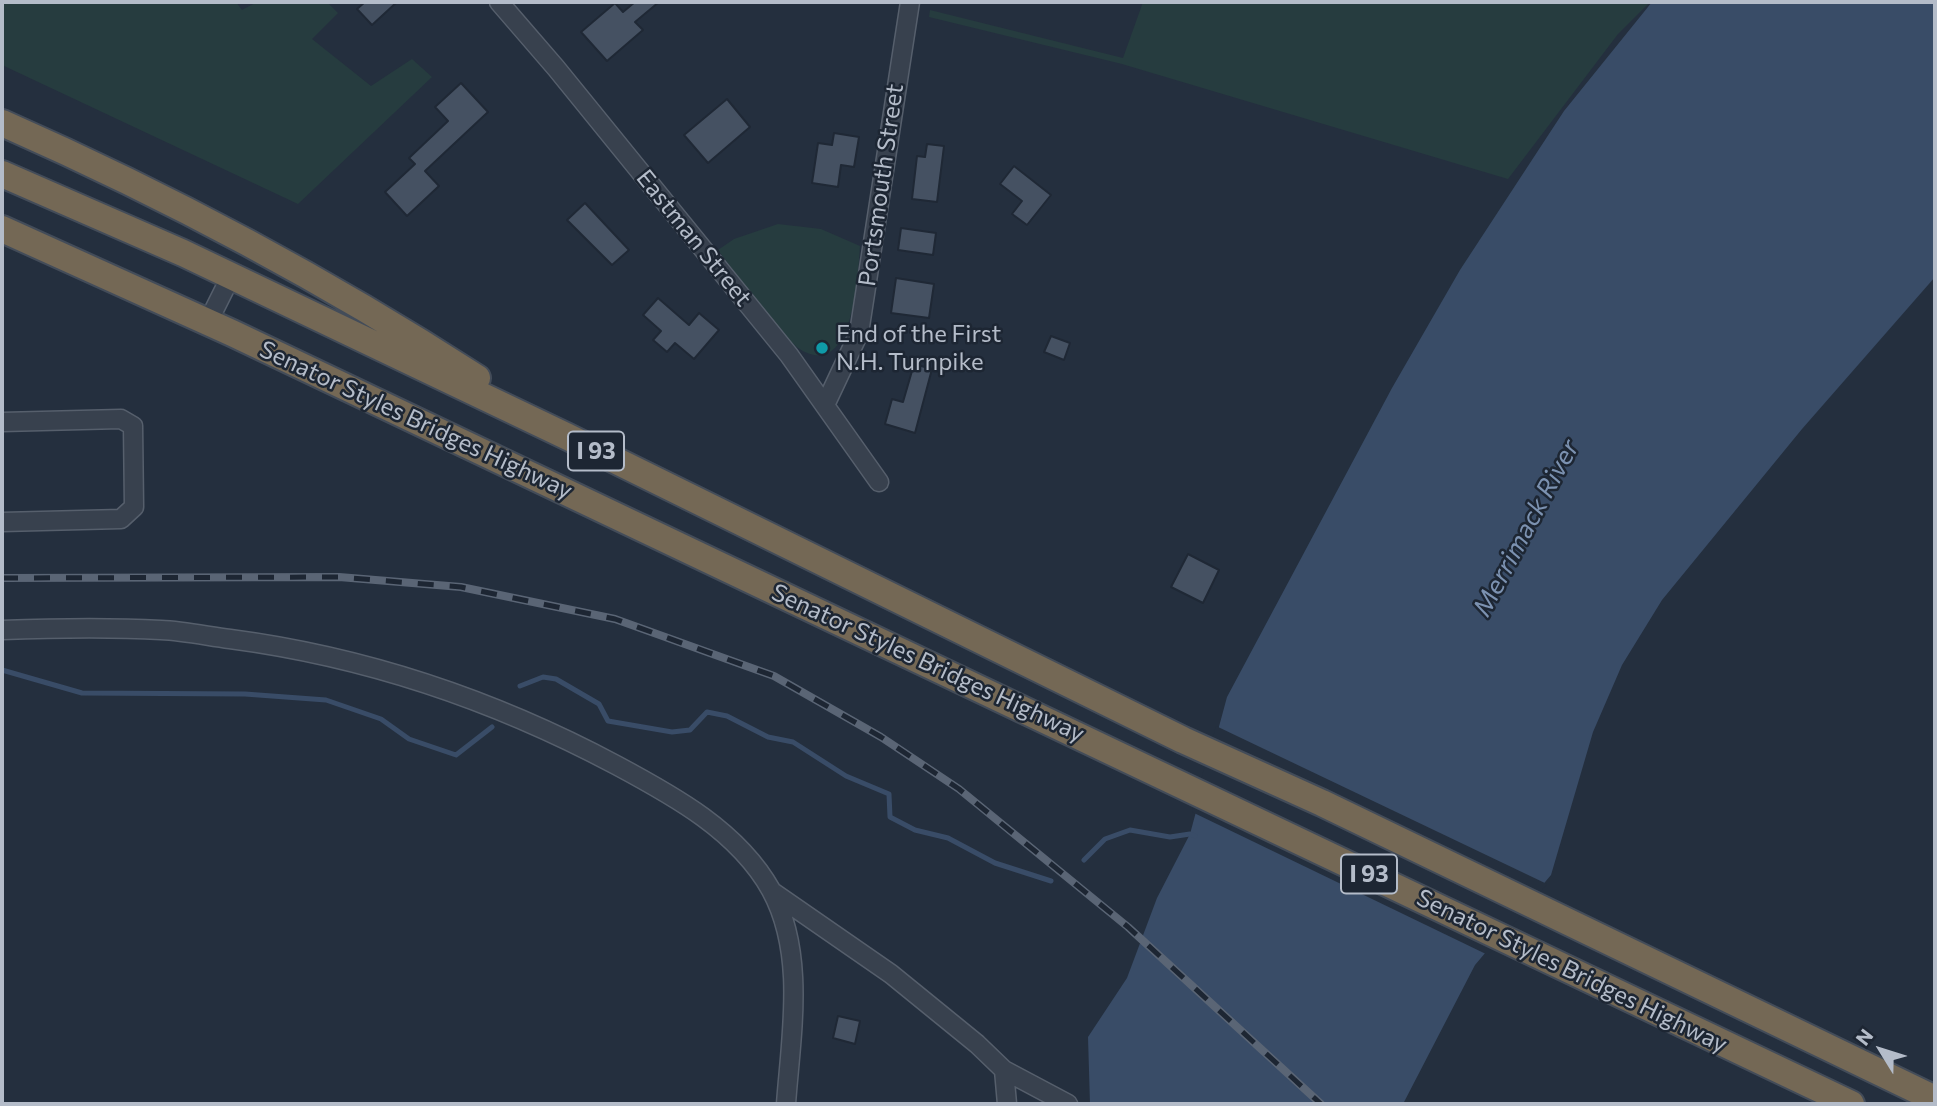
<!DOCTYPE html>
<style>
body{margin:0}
#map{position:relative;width:1937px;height:1106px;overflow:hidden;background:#242f3e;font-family:Commissioner,sans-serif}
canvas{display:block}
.frame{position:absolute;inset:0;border:4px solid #b4bcc9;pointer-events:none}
.north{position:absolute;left:1846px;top:1015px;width:70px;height:70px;-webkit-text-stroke:5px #1d2633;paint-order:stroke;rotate:308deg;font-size:19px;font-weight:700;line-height:28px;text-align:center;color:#b4bcc9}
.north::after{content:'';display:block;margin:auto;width:24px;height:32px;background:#b4bcc9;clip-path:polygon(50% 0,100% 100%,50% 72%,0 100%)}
</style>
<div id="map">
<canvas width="1937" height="1106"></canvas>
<div class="frame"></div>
<div class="north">N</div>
</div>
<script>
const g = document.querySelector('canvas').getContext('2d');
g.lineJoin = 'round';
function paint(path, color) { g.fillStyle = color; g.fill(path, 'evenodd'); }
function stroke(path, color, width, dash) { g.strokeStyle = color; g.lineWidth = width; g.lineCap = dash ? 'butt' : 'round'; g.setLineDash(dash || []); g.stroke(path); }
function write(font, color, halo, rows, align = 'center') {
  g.font = font + ' Commissioner,sans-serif'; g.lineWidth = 5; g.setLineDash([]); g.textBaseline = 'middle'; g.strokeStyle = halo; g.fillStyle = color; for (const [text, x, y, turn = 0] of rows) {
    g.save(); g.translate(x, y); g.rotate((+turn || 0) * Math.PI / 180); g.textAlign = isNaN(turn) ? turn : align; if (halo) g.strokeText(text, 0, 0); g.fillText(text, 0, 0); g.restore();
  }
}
paint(new Path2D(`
 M2,2h234l6,8 15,-8h70l11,11 -26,26 59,47 41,-27 20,18 -134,127 -296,-139z
 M1143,2h507l-32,32 -110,145 -386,-115 -193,-47 1,-7 193,48z
 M778,224l43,5 39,17c-2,28 -6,129 -55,106 -21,-9 -70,-80 -87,-102l16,-11z`), '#263c3f');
paint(new Path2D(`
 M1652,2h283v275l-133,152 -140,171 -40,65 -29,67 -42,143 -76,90 -72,139h-313l-2,-67 39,-59 30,-80 33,-64 37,-137 165,-309 68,-118 104,-159z`), '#394c67');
paint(new Path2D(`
 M1216,726l331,158 -59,71 -296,-143z`), '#242f3e');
stroke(new Path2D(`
 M2,670l80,23 163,1 81,6 55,19 28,20 47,16 36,-28
 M520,686l23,-9 13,2 43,25 9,17 64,11 18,-2 17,-18 20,4 41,21 25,5 53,34 43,18 1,23 25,13 33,8 47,25 56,18
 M1084,860l21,-21 25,-9 40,7 20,-3 5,2`), '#394c67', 5);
const building = new Path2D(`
 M365,2h32l-25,23 -15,-16z
 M635,2h24l-24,20 8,8 -36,31 -26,-29 34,-29 8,9z
 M461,83l27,29 -63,59 14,15 -32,30 -22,-24 30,-28 -6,-6 39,-37 -13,-14z
 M727,99l23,28 -42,36 -24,-28z
 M834,133l25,4 -5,30 -13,-2 -3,22 -26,-4 6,-40 14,2z
 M927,144l17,2 -7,56 -25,-3 5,-43 8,1z
 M1014,166l37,29 -24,30 -15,-11 10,-13 -22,-17z
 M585,203l44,47 -17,15 -45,-45z
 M901,228l35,5 -3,22 -35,-5z
 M896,278l38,6 -5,34 -38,-5z
 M658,298l31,27 10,-12 20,17 -25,29 -19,-16 -8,9 -14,-12 8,-9 -18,-16z
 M1051,336l19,7 -6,17 -20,-8z
 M914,364l18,5 -17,64 -30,-9 7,-25 11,3z
 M1188,554l31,16 -16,33 -32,-16z
 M838,1016l22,5 -5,23 -22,-6z`);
paint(building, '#455162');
stroke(building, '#1f2835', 2);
const minor = new Path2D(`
 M499,2l57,66 233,287 90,127
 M208,322l23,-46
 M826,403l33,-70 51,-331
 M2,422l119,-3 12,7 1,81 -13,12 -119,3
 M2,630c53,-2 106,-3 159,0 23,1 46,6 69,9 137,18 264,61 386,126 58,31 122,66 155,125 35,64 20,145 15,214
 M774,893l117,81 86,70 27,26 3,34
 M1004,1070l64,34`);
const highway = new Path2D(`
 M2,123c168,74 320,155 475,255
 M2,174l181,79 383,183 617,304 139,63 613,296
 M2,229l230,104 1619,771`);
stroke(minor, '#565f6c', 21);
stroke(highway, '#434c59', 30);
stroke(minor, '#38414e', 18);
stroke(highway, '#746855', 26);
const rail = new Path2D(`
 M2,578l337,-1 122,10 154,32 159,57 107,61 78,52 169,138 193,177`);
stroke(rail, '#5a6575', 8);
stroke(rail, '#1d2633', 5, [16]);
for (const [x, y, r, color] of [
 [822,348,7,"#0f9aa8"]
]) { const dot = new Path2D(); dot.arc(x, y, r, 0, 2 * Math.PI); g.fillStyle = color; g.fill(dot); stroke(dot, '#1d2633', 2.5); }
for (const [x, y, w] of [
 [596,451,56],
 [1369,874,56]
]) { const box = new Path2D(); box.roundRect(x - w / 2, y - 19.5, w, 39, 5); g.fillStyle = '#1d2633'; g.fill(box); stroke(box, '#b4bcc9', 2); }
write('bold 23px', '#b4bcc9', null, [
 ["I 93",596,451],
 ["I 93",1369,874]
]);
write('24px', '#b4bcc9', '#1d2633', [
 ["Portsmouth Street",881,185,-82],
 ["Eastman Street",694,238,51],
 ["Senator Styles Bridges Highway",416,420,25],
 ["Senator Styles Bridges Highway",928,663,25],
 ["Senator Styles Bridges Highway",1572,971,26]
]);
write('24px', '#b4bcc9', '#1d2633', [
 ["End of the First",836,334],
 ["N.H. Turnpike",836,362]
], 'left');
write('italic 26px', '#7c92b1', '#1d2633', [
 ["Merrimack River",1526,528,-62]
]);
</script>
